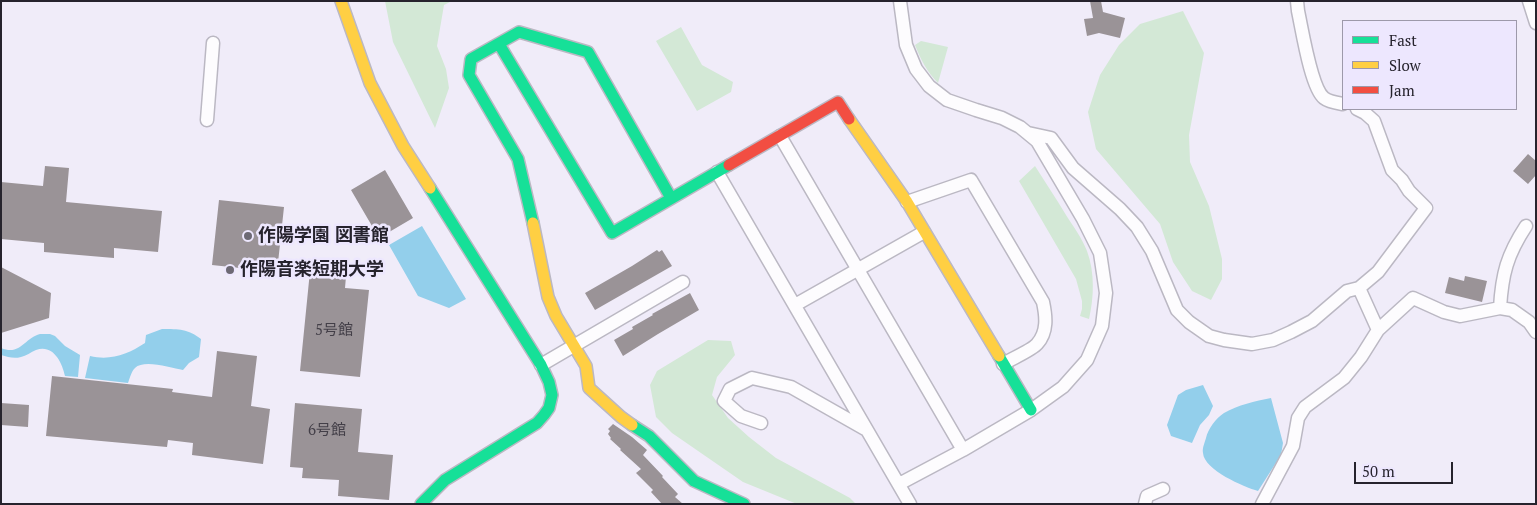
<!DOCTYPE html>
<meta charset="utf-8">
<style>
body{margin:0}
#map{position:relative;width:1537px;height:505px;overflow:hidden;background:#f0ecf9;font-family:"PT Serif",serif}
canvas{display:block}
.frame{position:absolute;inset:0;border:2px solid #26232d;pointer-events:none}
.legend{position:absolute;left:1342px;top:20px;width:175px;height:90px;box-sizing:border-box;background:#ede7fe;border:1px solid #9d99aa;margin:0;padding:6px 9px;list-style:none;font-size:15px;color:#26232d}
.legend li{display:flex;align-items:center;gap:10px;height:25px}
.legend b{width:25px;border:1px solid #9d99aa}
.scale{position:absolute;left:1354px;top:462px;width:99px;height:22px;box-sizing:border-box;border:2px solid #26232d;border-top:0;padding-left:6px;font-size:15px;line-height:18px;white-space:nowrap;color:#26232d;-webkit-text-stroke:4px #ede7fe;paint-order:stroke}
</style>
<div id="map">
<canvas width="1537" height="505"></canvas>
<div class="frame"></div>
<ul class="legend">
<li><b style="height:6px;background:#16e098"></b>Fast</li>
<li><b style="height:6px;background:#ffcf43"></b>Slow</li>
<li><b style="height:6px;background:#f24e42"></b>Jam</li>
</ul>
<div class="scale">50 m</div>
</div>
<script>
const g = document.querySelector('canvas').getContext('2d');
g.lineJoin = 'round';
function paint(path, color) { g.fillStyle = color; g.fill(path, 'evenodd'); }
function stroke(path, color, width, dash) { g.strokeStyle = color; g.lineWidth = width; g.lineCap = dash ? 'butt' : 'round'; g.setLineDash(dash || []); g.stroke(path); }
function write(font, color, halo, rows, align = 'center') {
  g.font = font + ' "PT Serif","Noto Sans JP",serif'; g.lineWidth = 5; g.setLineDash([]); g.textBaseline = 'middle'; g.strokeStyle = halo; g.fillStyle = color; for (const [text, x, y, turn = 0] of rows) {
    g.save(); g.translate(x, y); g.rotate((+turn || 0) * Math.PI / 180); g.textAlign = isNaN(turn) ? turn : align; if (halo) g.strokeText(text, 0, 0); g.fillText(text, 0, 0); g.restore();
  }
}
paint(new Path2D(`
 M385,1h67l-8,4 -7,41 9,23 3,19 -14,40 -42,-86z
 M1183,11l21,42 -15,82 1,27 19,44 13,53v20l-11,21 -19,-9 -19,-29 -13,-38 -64,-75 -8,-37 12,-37 19,-30 21,-21z
 M681,27l21,38 31,17 -2,10 -34,19 -41,-70z
 M921,41l27,6 -10,36c-11,-11 -17,-23 -23,-38z
 M1035,166c10,16 21,32 31,49 7,11 16,23 21,36 8,22 7,46 2,68l-9,-3 2,-7v-8l-6,-22 -57,-98z
 M708,340l23,1 4,14 -18,22 -5,18 16,23 21,19 27,21 74,40 6,6h-59l-54,-22 -71,-49 -16,-16 -6,-32 7,-14z`), '#d3e8d6');
paint(new Path2D(`
 M422,226l44,73 -17,9 -31,-12 -29,-51z
 M162,329c17,0 26,0 39,10l-2,18 -10,6 -6,7c-12,-2 -39,-11 -48,-2 -4,4 -5,10 -7,15l-43,-5 5,-22c21,5 38,-2 55,-13l1,-8z
 M40,334h10l5,2 10,10 15,9 -2,22 -13,-1c-3,-14 -12,-32 -29,-26 -5,2 -10,6 -15,7 -7,2 -13,0 -20,-2v-7c20,8 23,-10 39,-14z
 M1203,385l10,21 -4,9 -9,10 -8,18 -21,-7 -4,-11 11,-30 8,-5z
 M1271,398l12,45 -2,12 -23,36c-14,-4 -54,-21 -55,-38 -1,-5 2,-11 3,-15 2,-9 10,-20 18,-25 14,-8 31,-12 47,-15z`), '#93cfeb');
paint(new Path2D(`
 M1090,1h11l2,11 22,6 -5,20 -21,-5 -12,3 -3,-17 9,-1z
 M1528,154l8,7v14l-8,9 -15,-13z
 M45,166l24,2 -3,34 96,9 -4,41 -44,-4v10l-70,-6v-9l-43,-4v-57l42,4z
 M385,170l28,48 -34,20 -28,-48z
 M219,200l65,7 -7,65 -65,-7z
 M657,250l2,2 3,-2 10,16 -77,44 -10,-17 47,-27z
 M311,261l36,4 -2,23 24,2 -9,87 -60,-6z
 M1,267l50,26 -2,25 -48,15z
 M1465,276l22,5 -5,21 -37,-9 4,-16 15,4z
 M690,293l9,17 -41,24 -35,22 -9,-16 19,-11 -1,-2 21,-12 -1,-1z
 M217,351l40,5 -6,50 19,3 -7,55 -71,-9 1,-12 -25,-3 -1,7 -121,-11 6,-60 121,13 -1,3 40,5z
 M1,403l28,2 -1,22 -27,-2z
 M295,403l67,6 -4,43 35,3 -4,45 -51,-4 1,-16 -37,-2 1,-10 -13,-1z
 M613,424l19,13 15,13 -4,5 20,21 -1,1 16,17 -3,3 8,7h-21l-11,-12 2,-2 -17,-17 5,-4 -21,-19 1,-1 -11,-10 1,-1 -3,-4 2,-3 -2,-2z`), '#9a9397');
const street = new Path2D(`
 M1297,1l1,10c4,18 13,77 26,87 5,4 13,5 19,6
 M1529,1l7,22
 M207,120l6,-77
 M1028,133l23,5 22,30 47,41 17,18 15,24 25,59 12,12 20,14 15,4 28,4 21,-4 18,-8 21,-11 35,-30 12,-3 19,-16 48,-64 -17,-17 -7,-11 -10,-10 -18,-49 -9,-8 -8,-4
 M780,136l183,314
 M717,172l193,332
 M907,202l64,-22 72,122c3,14 5,30 -6,42 -5,6 -26,15 -34,20
 M795,305l129,-73
 M1500,308c2,-34 7,-53 26,-82
 M1378,330l35,-32 31,14 16,4 40,-8 12,2 17,12 7,10
 M541,365l142,-83
 M761,423l-20,-7 -17,-15 6,-12 22,-11 39,9 74,42
 M899,484l64,-34 68,-40 32,-23 24,-27 15,-34 4,-33 -6,-40 -17,-34 -46,-78 -17,-14 -18,-9 -26,-8 -29,-10 -18,-14 -13,-17 -10,-24 -6,-44
 M1145,504l2,-8 16,-7
 M1262,504l31,-58 5,-28 7,-11 39,-29 17,-21 17,-27 -19,-42`);
const fast = new Path2D(`
 M499,44l113,189 117,-68
 M533,223l-15,-64 -49,-84 2,-16 48,-27 69,20 83,146
 M999,356l32,54
 M632,425l17,11 45,45 50,23
 M421,504l24,-24 92,-57 7,-8 5,-7 3,-13 -3,-13 -8,-17 -111,-177`);
const slow = new Path2D(`
 M341,1l29,82 33,63 27,42
 M849,119l58,83 92,154
 M533,223l15,74 8,19 30,50 3,22 32,29 11,8`);
const jam = new Path2D(`
 M729,165l109,-63 11,17`);
stroke(street, '#bbb8c3', 15);
stroke(fast, '#bbb8c3', 14);
stroke(slow, '#bbb8c3', 14);
stroke(jam, '#bbb8c3', 14);
stroke(street, '#fdfcfe', 12);
stroke(fast, '#16e098', 11);
stroke(slow, '#ffcf43', 11);
stroke(jam, '#f24e42', 11);
for (const [x, y, r, color] of [
 [248,236,5,"#6d6974"],
 [230,270,5,"#6d6974"]
]) { const dot = new Path2D(); dot.arc(x, y, r, 0, 2 * Math.PI); g.fillStyle = color; g.fill(dot); stroke(dot, '#ede7fe', 2); }
write('15px', '#433f48', null, [
 ["5号館",334,331],
 ["6号館",327,431]
]);
write('bold 18px', '#26232d', '#ede7fe', [
 ["作陽学園 図書館",258,236],
 ["作陽音楽短期大学",240,270]
], 'left');
</script>
